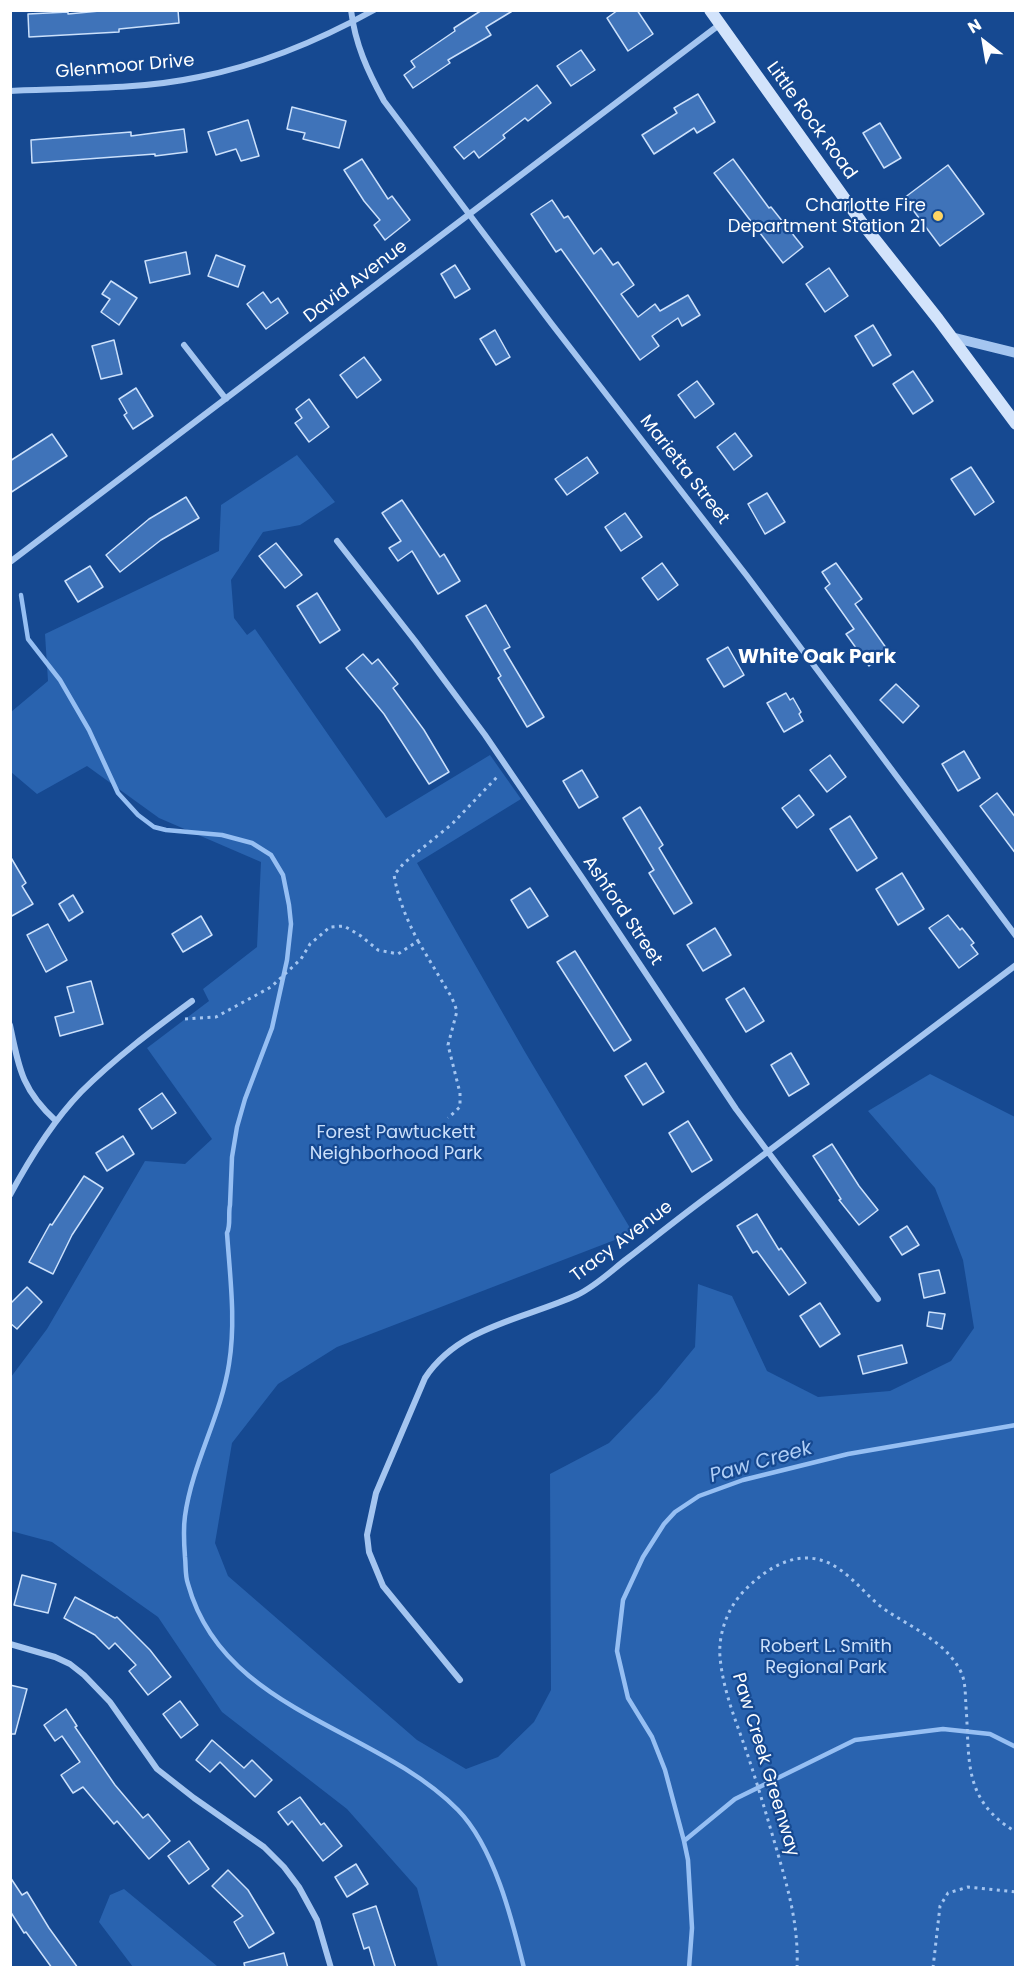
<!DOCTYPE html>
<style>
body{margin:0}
#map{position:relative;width:1026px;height:1978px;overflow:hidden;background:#164991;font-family:Poppins,sans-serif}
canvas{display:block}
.frame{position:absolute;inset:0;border:12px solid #fff;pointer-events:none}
.north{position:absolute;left:954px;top:12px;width:60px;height:60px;-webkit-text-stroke:4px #164991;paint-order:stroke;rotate:329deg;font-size:16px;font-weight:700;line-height:24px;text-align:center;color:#fff}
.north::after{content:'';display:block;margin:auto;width:21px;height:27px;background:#fff;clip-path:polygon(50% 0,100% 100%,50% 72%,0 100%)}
</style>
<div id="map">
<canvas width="1026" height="1978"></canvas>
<div class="frame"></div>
<div class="north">N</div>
</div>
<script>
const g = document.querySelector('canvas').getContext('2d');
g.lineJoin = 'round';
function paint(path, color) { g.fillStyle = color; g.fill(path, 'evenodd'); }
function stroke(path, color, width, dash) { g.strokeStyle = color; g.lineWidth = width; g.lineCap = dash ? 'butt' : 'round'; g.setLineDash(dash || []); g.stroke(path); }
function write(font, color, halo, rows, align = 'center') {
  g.font = font + ' Poppins,sans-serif'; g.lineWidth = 4.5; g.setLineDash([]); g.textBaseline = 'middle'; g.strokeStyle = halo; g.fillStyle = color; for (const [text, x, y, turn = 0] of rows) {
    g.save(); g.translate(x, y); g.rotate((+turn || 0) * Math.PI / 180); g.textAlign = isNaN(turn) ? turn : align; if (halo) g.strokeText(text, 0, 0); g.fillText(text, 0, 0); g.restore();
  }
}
paint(new Path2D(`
 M297,455l38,47 -35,23 -37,7 -32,48 3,38 13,17 8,-6 131,189 104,-63 31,44 -104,64 108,189 108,181 -296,114 -59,37 -46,59 -17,100 13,33 189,164 49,29 32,-12 36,-35 17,-32 -1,-216 59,-31 49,-51 37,-45 3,-63 34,12 35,75 51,26 72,-6 61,-30 23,-33 -11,-68 -28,-72 -67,-77 62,-37 85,43v850h-577l-21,-79 -70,-79 -125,-97 -64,-95 -106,-75 -41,-11v-154l36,-48 98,-168 40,3 27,-25 -65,-91 62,-47 -6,-12 54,-42 4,-85 -102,-44 -72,-52 -50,28 -26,-22v-60l37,-31 -3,-47 174,-83 2,-46z
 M124,1889l93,77v1h-84l-34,-45 11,-27z`), '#2963af');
stroke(new Path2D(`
 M21,595l7,44 32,41 29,50 29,63 20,22 16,12 12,3 56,5 30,8 19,12 12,20 6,30 2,19 -4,36 -15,68 -27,71 -8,28 -5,30 -2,48c-2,9 1,20 -3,28 3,44 9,88 2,131 -8,52 -37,100 -44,152 -2,14 -1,28 0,41 1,9 0,19 3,27 35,128 187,142 270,226 36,37 54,109 66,158
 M684,1841l51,-42 120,-59 88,-11 47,5 26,13
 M689,1968l3,-40 -4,-68 -4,-19 -19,-71 -13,-33 -24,-39 -11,-47 6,-51 20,-43 21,-33 11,-12 24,-16 44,-16 105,-26 168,-29`), '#96bff3', 4.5);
const building = new Path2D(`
 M110,10h68l1,13 -60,6v3l-90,5 -1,-23 40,-2v2z
 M482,10h32l-28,17 5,8 -43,25 2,3 -37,25 -9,-13 11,-8 -4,-6 44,-30 -1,-3z
 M618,10h19l16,24 -25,17 -21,-33z
 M581,50l14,20 -24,16 -14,-20z
 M537,85l14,18 -23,18 -3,-3 -22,17 2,3 -26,20 -5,-7 -10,8 -10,-12z
 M698,94l17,28 -18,11 -3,-5 -40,26 -12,-19 35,-22 -3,-5z
 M292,107l54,14 -7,27 -36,-9 2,-6 -18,-4z
 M248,120l11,36 -18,5 -5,-12 -20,6 -8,-23z
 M880,123l21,35 -17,10 -21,-35z
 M184,129l3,23 -32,4v-2l-123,9 -1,-23 100,-8v4z
 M362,159l26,40 4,-3 18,24 -25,20 -11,-15 6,-5 -16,-19 -20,-31z
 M733,159l36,49 2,-1 32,40 -20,16 -69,-90z
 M948,165l36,49 -44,32 -36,-48z
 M552,200l12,18 4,-2 26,38 7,-6 12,17 5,-3 16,23 -13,9 17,23 17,-13 5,7 28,-16 12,20 -18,11 -4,-8 -26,18 7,10 -19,14 -79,-111 -5,3 -25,-38z
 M186,252l4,22 -40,9 -5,-22z
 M216,255l29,11 -7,21 -30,-11z
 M455,265l15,24 -15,9 -14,-24z
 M829,268l19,28 -23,16 -19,-28z
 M111,281l26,17 -18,27 -18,-13 9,-13 -8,-5z
 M263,292l8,11 7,-5 10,15 -22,16 -19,-25z
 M873,325l18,30 -18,11 -18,-30z
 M495,330l15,27 -14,8 -16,-26z
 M114,340l8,34 -21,5 -9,-33z
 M364,357l17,23 -24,18 -17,-23z
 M913,371l20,30 -20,13 -20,-30z
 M697,381l17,23 -19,14 -17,-23z
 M136,388l17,28 -20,13 -9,-14 3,-2 -8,-14z
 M309,399l20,28 -20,15 -14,-19 7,-5 -6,-9z
 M735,433l17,23 -18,14 -17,-23z
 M52,434l15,22 -57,37v-32z
 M587,457l11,16 -31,22 -12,-16z
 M971,467l23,35 -19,13 -24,-36z
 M767,493l18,29 -20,12 -17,-30z
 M186,497l13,21 -38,22 -41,32 -14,-17 43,-36z
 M402,500l38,57 4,-3 16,27 -22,13 -26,-43 -14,10 -9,-13 12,-7 -19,-28z
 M625,513l17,24 -21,14 -16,-24z
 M276,543l26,32 -17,13 -26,-32z
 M662,563l16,22 -20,15 -16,-22z
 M836,563l26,36 -7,5 34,48 -20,14 -23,-32 8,-5 -29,-41 5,-4 -8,-12z
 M90,566l13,21 -25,15 -13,-21z
 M317,593l23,37 -20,13 -23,-37z
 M486,605l24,42 -6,3 40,67 -17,10 -29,-49 3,-2 -35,-60z
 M728,647l16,28 -20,12 -17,-28z
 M363,654l9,10 6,-5 20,25 -5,4 31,42 25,42 -20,12 -45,-70 -38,-46z
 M896,684l23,22 -16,17 -23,-23z
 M786,693l4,7 3,-2 8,14 -2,2 4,7 -19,11 -17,-29z
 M964,751l16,27 -22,13 -16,-27z
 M830,755l16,22 -19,15 -17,-22z
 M582,770l16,27 -19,11 -16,-27z
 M997,793l19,25v36l-36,-48z
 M799,795l15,20 -17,13 -15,-20z
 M640,807l23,38 -4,3 33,55 -18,11 -25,-41 5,-3 -31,-52z
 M850,816l27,42 -20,13 -27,-42z
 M10,856l16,27 -4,3 11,18 -23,13z
 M902,873l22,36 -26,16 -22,-36z
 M530,888l18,28 -20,12 -17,-28z
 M73,895l10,17 -14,9 -10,-17z
 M948,915l12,15 2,-2 12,15 -3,2 7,9 -19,14 -30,-40z
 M201,916l11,19 -29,17 -11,-18z
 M48,924l19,36 -21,12 -19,-37z
 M715,928l16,27 -28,16 -16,-26z
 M575,951l56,89 -17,11 -57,-89z
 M91,981l12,43 -43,12 -5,-19 19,-5 -7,-25z
 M744,988l20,33 -18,11 -20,-33z
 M791,1053l18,31 -20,12 -18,-31z
 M646,1063l18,29 -21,13 -18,-29z
 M162,1093l14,20 -24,16 -13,-20z
 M688,1121l24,39 -20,12 -23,-39z
 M123,1136l11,18 -27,17 -11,-18z
 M832,1144l27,42 19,24 -19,15 -20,-25 2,-1 -28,-43z
 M84,1176l19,12 -31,47 -19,39 -24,-12 21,-38 2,1z
 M757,1214l22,36 2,-2 25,35 -17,12 -32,-44 -4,2 -16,-27z
 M907,1226l12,19 -17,10 -12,-18z
 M939,1270l6,23 -21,5 -5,-24z
 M27,1287l15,15 -25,27 -7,-6v-19z
 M820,1303l20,31 -20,13 -20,-31z
 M929,1312l16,2 -3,15 -15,-3z
 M902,1345l5,18 -44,11 -5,-18z
 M22,1575l34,9 -8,29 -34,-8z
 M75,1597l40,21 2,-1 33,33 21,27 -23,18 -19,-24 7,-6 -21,-22 -6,6 -14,-14 -31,-17z
 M10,1685l17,4 -12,45h-5z
 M180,1701l18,24 -17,13 -18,-24z
 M66,1709l11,17 -2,1 40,58 28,33 5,-4 22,27 -21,18 -32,-38 -3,3 -31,-37 -10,6 -12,-18 19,-13 -18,-26 -7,5 -11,-16z
 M212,1740l32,28 8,-8 20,20 -17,17 -35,-35 -10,10 -14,-12z
 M300,1797l21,28 3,-2 18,23 -19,15 -31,-40 -4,4 -10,-13z
 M189,1841l20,28 -20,15 -21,-28z
 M356,1864l12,20 -21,13 -12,-20z
 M228,1870l20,20 26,43 -25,15 -15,-26 9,-6 -31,-30z
 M10,1877l12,18 5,-3 22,36 29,40h-26l-26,-36 -2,1 -14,-22z
 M376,1906l20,62h-21l-6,-21 -5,2 -11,-35z
 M284,1953l4,15h-43l-1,-5z`);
paint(building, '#3f73b9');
stroke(building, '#cbe0fb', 1.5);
stroke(new Path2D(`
 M418,941l34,57 5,13 -9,34 12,48v14l-12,11
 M185,1019l31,-2 55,-30 30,-28 9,-15 20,-17 14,-1 17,10 17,14 20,4 20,-13c-11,-21 -20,-42 -24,-66l10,-12 48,-39 47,-49
 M797,1968c2,-44 -10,-83 -22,-124 -9,-31 -18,-61 -28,-91 -11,-32 -24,-62 -27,-96 -2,-23 8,-50 24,-66 26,-27 61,-46 95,-22 18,12 30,30 48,42 26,17 58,31 73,59 6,11 5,24 6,36 4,54 -4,94 50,126
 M933,1968l7,-62 8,-13 20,-6 48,5`), '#a4c5f0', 3, [3, 4.5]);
stroke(new Path2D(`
 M351,10c4,34 17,62 33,91l167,222 196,253 269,360
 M10,91c63,-3 128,-1 189,-14 61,-12 121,-37 175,-67
 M184,345l42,54
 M337,541l79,101 69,93 98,144 153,230 142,190
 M10,562l709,-537
 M10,1025c9,44 12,65 46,96
 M10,1195c20,-37 42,-73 71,-103 34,-34 73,-63 111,-91
 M10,1644l45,13 15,7 14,11 26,27 47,67 37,29 70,49 20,20 15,20 18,33 14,48
 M460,1680l-77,-94 -14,-34 -2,-17 9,-42 49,-115c34,-52 100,-59 152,-83 19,-9 35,-25 51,-37 31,-24 62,-49 94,-72 98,-73 196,-147 294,-221`), '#a4c5f0', 6);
stroke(new Path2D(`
 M951,337l65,16`), '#a4c5f0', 10);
stroke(new Path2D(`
 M710,10l152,213 76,96 78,105`), '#d2e3fb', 12);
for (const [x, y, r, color] of [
 [938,216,6,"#ffd563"]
]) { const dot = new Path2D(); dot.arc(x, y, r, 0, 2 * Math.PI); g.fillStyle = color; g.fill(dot); stroke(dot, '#164991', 2); }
write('18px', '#fff', '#164991', [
 ["Glenmoor Drive",125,67,-5],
 ["Little Rock Road",811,121,54],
 ["David Avenue",356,282,-37],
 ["Marietta Street",684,470,52],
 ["Ashford Street",622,911,56],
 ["Tracy Avenue",622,1242,-37],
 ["Paw Creek Greenway",765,1765,73]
]);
write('18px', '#fff', '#164991', [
 ["Charlotte Fire",926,206],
 ["Department Station 21",926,227]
], 'right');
write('18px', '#cbe0fb', '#164991', [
 ["Forest Pawtuckett",396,1133],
 ["Neighborhood Park",396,1154],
 ["Robert L. Smith",826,1647],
 ["Regional Park",826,1668]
]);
write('bold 20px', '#fff', '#164991', [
 ["White Oak Park",817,658]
]);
write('italic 20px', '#b0cff7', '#164991', [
 ["Paw Creek",761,1463,-16]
]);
</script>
